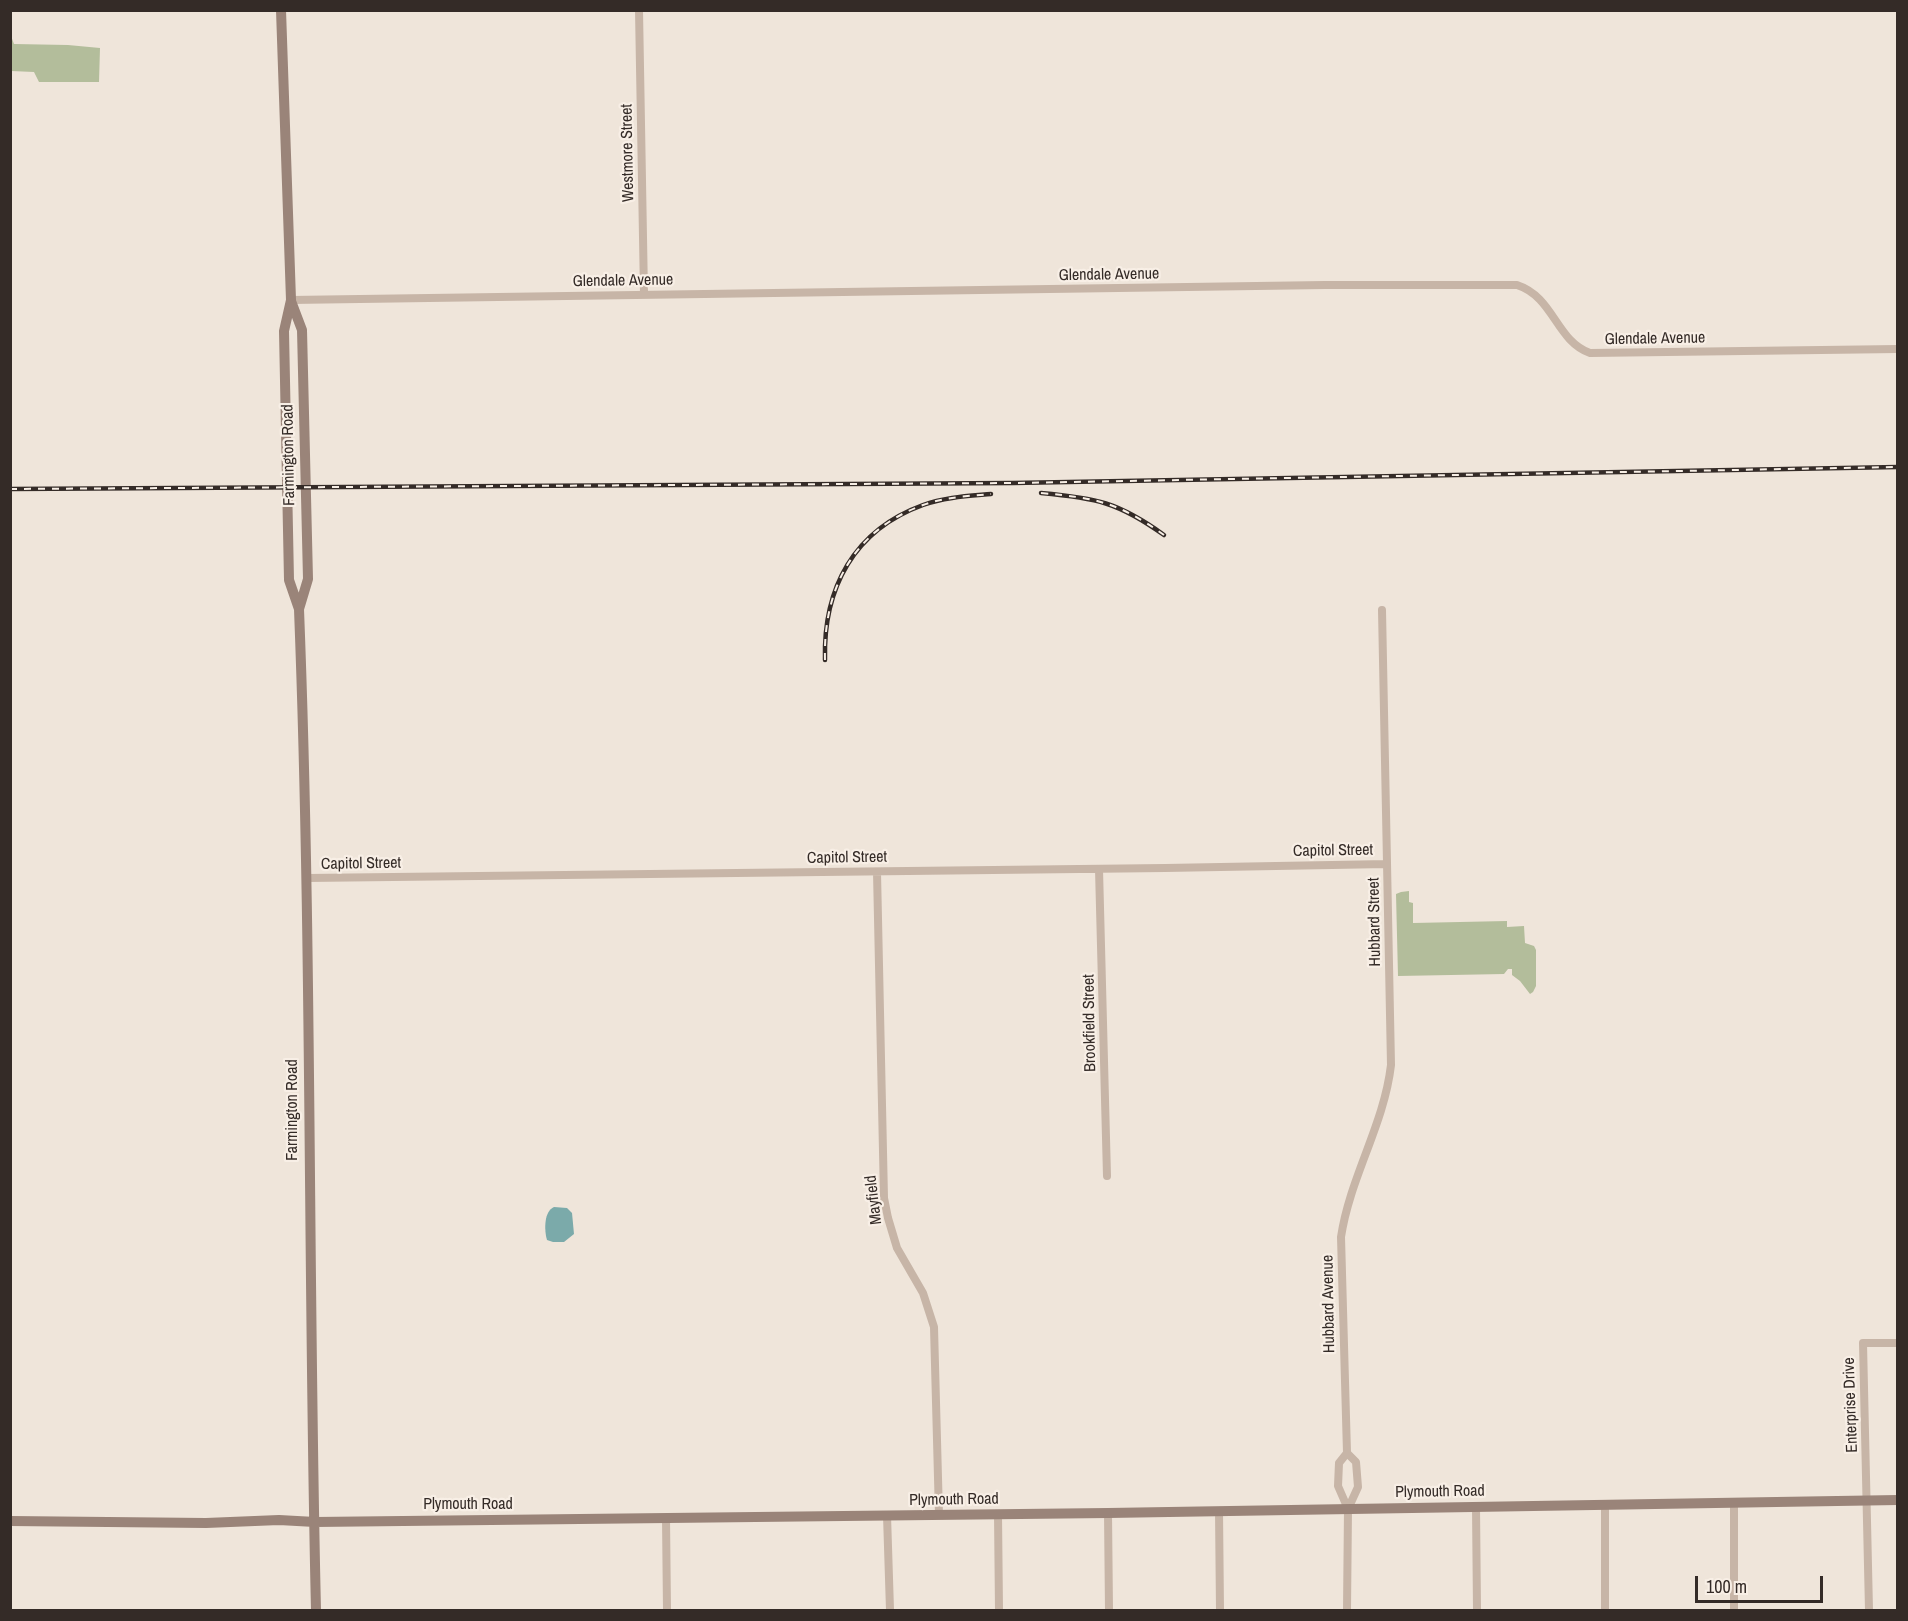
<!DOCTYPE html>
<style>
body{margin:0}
#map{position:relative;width:1908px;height:1621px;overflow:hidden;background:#efe5da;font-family:"Archivo Narrow",sans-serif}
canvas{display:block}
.frame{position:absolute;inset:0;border:12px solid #342b27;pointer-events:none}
.scale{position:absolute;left:1695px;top:1576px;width:128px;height:27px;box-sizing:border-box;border:3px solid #342b27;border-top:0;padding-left:8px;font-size:18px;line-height:21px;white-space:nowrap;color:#342b27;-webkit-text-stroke:4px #f8efe6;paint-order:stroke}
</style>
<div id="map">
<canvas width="1908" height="1621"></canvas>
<div class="frame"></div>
<div class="scale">100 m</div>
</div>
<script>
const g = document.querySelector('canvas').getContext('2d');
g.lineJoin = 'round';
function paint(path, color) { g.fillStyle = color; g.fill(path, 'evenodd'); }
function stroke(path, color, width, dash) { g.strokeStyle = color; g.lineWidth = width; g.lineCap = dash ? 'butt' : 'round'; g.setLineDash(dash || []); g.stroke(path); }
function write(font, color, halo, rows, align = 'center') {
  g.font = font + ' "Archivo Narrow",sans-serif'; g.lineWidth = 4.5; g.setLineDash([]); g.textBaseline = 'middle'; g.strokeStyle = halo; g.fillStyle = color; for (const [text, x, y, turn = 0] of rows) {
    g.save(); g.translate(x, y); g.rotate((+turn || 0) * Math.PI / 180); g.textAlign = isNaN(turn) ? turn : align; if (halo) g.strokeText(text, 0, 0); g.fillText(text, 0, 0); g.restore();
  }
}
paint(new Path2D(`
 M11,36l3,8 54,1 32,3 -1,34h-60l-5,-10 -23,-1z
 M1409,891v11l4,1v20l94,-2v6l17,-1 1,17 9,3 2,4v36l-3,6 -3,2 -10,-13 -8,-6v-6h-4l-4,5 -106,2 -2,-82 5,-2z`), '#b3bd9b');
paint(new Path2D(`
 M554,1207l13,1 5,5 2,21 -10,8h-11l-6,-2c-3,-10 -3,-29 7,-33z`), '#7baaaa');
stroke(new Path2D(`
 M639,10l5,284
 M291,300l1034,-15h192c37,12 39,56 73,68l308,-4
 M1099,869l8,307
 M877,872l7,326 4,20 9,30 26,45 11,34 5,188
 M307,878l858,-10 222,-4
 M1347,1453l9,9 2,25 -10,22
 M1734,1503v107
 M1605,1505v105
 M1476,1507l1,103
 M1219,1511l1,99
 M1108,1513l1,97
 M998,1514l1,96
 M887,1515l3,95
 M666,1518l1,92
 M1347,1610l1,-101 -10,-23 1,-23 8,-10 -6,-216c9,-60 43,-112 50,-172l-9,-455
 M1869,1610l-6,-267h35`), '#c7b5a7', 8);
stroke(new Path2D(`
 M281,10l10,290 -7,31 5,249 10,29c13,334 9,668 17,1001
 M291,301l11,29 6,249 -9,30
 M10,1521l196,2 73,-3 36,2 793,-9 790,-13`), '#9a8479', 10);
const rail = new Path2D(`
 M10,489l1003,-6 885,-16
 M1041,493c55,5 77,9 123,42
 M825,660c-2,-72 29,-130 98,-155 22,-8 46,-9 68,-11`);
stroke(rail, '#342b27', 4.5);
stroke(rail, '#f8efe6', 2, [7]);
write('16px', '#342b27', '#f8efe6', [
 ["Westmore Street",628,153,-91],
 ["Glendale Avenue",1109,275,-1],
 ["Glendale Avenue",623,281,-1],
 ["Glendale Avenue",1655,339,-1],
 ["Farmington Road",289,455,-91],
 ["Capitol Street",1333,851,-1],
 ["Capitol Street",847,858,-1],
 ["Capitol Street",361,864,-1],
 ["Hubbard Street",1375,922,-91],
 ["Brookfield Street",1090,1023,-91],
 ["Farmington Road",293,1110,-90],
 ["Mayfield",874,1200,-97],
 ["Hubbard Avenue",1329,1304,-91],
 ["Enterprise Drive",1851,1405,-92],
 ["Plymouth Road",1440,1492,-1],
 ["Plymouth Road",954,1500,-1],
 ["Plymouth Road",468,1505]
]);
</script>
